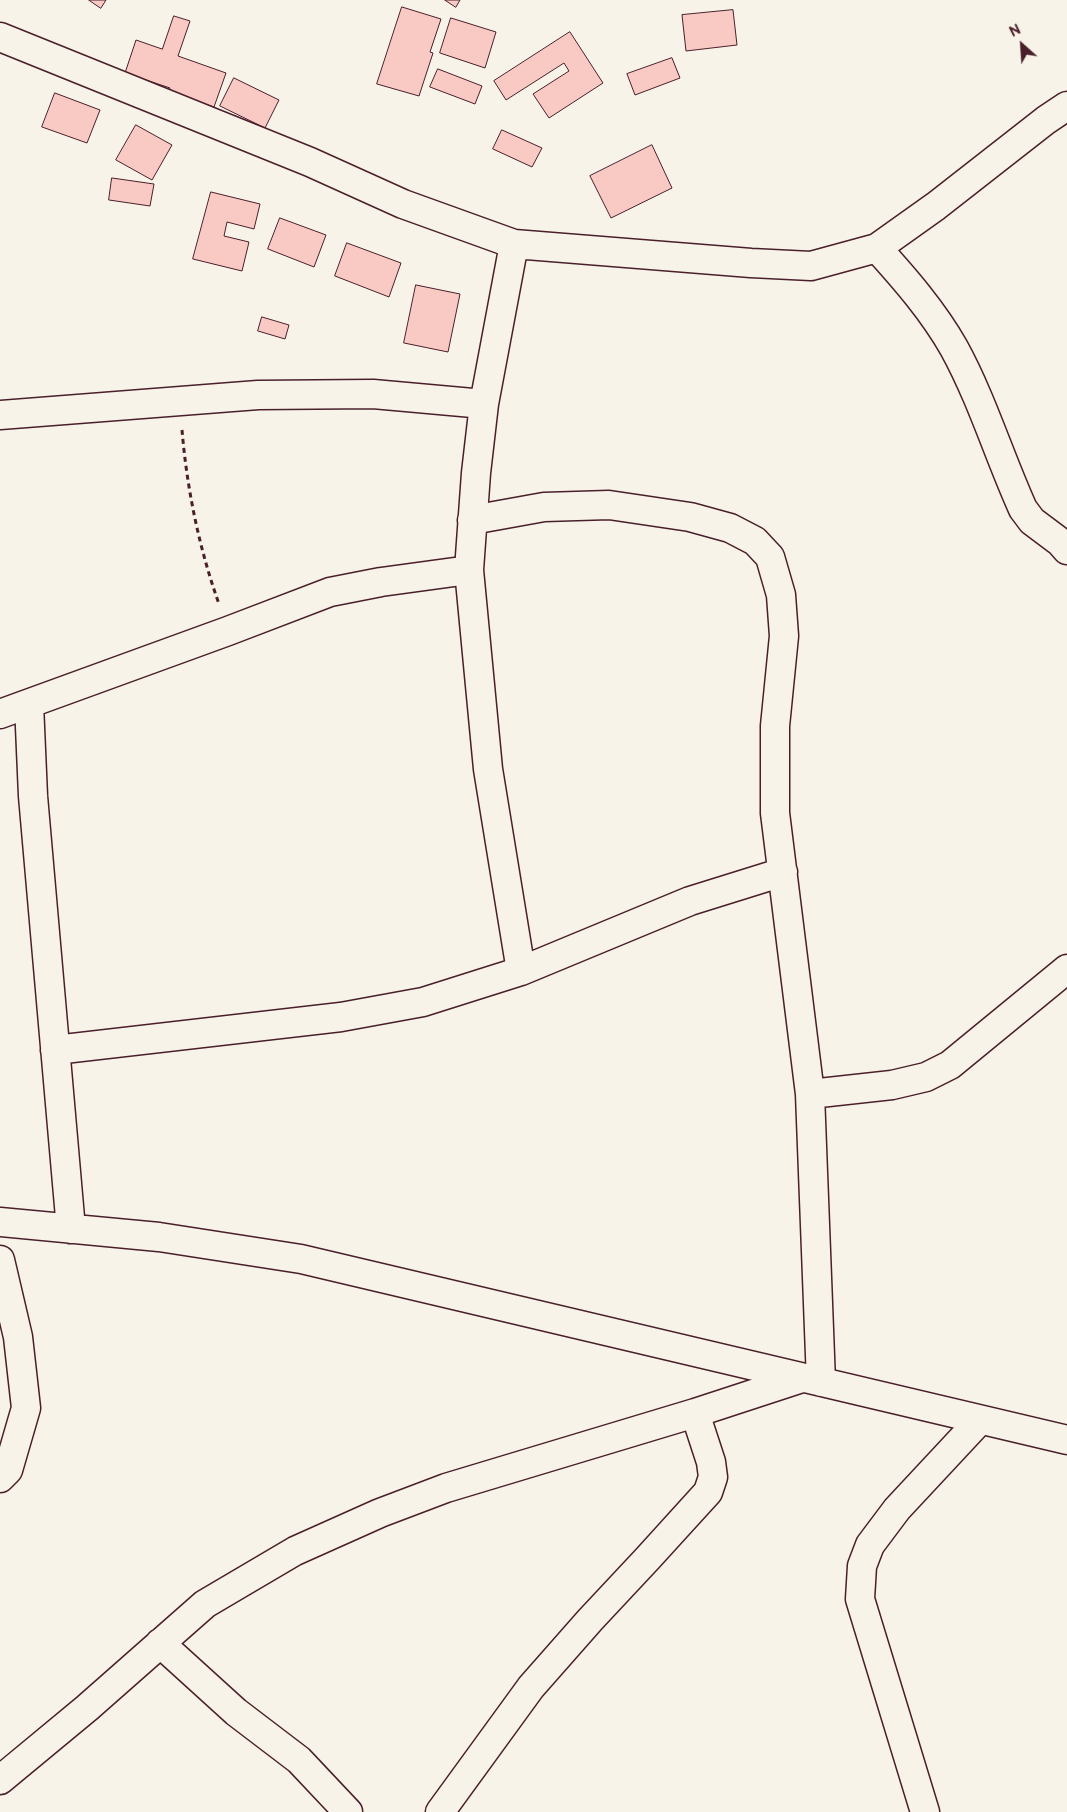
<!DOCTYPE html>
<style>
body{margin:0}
#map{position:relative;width:1067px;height:1812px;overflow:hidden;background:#f7f3e8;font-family:"Balsamiq Sans",sans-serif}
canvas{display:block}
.north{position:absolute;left:997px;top:20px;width:50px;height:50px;-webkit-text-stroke:4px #f7f3e8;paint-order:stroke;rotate:334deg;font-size:14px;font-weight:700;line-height:20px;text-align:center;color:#4a1f2b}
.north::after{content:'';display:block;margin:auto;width:18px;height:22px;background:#4a1f2b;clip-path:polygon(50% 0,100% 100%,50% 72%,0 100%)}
</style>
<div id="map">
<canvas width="1067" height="1812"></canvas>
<div class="north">N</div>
</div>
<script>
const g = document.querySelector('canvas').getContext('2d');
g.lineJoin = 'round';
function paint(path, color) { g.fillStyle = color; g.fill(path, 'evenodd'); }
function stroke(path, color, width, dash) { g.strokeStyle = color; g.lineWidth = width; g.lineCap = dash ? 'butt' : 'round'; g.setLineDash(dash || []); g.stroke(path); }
const building = new Path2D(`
 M89,0h17l-5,8z
 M445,0h15l-4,7z
 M402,7l39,12 -11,33 3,1 -14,43 -42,-12z
 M733,10l4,35 -51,6 -4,-36z
 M174,16l16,5 -12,35 48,17 -12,34 -46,-15 2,-4 -45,-15 11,-33 26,9z
 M451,18l45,14 -11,36 -45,-15z
 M570,32l33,51 -54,35 -16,-24 36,-23 -5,-8 -58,37 -12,-19z
 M672,58l8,20 -45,17 -8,-21z
 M438,69l44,17 -7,18 -45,-17z
 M234,78l45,22 -14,28 -45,-22z
 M55,93l45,17 -13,33 -45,-16z
 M136,125l36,20 -20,35 -36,-20z
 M502,130l40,18 -10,19 -39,-18z
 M652,145l20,43 -61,30 -21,-42z
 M112,178l42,6 -4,22 -41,-6z
 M211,192l49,12 -6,25 -27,-7 -3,14 25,6 -7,29 -49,-12z
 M280,218l46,17 -12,32 -46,-18z
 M347,243l54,20 -12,34 -54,-21z
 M416,285l44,9 -12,58 -44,-9z
 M262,317l27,8 -4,14 -27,-8z`);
paint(building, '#f9c9c4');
stroke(building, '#4a1f2b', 1);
const street = new Path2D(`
 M0,37l310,125 93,42 111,40 237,19 60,3 66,-18 59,-42 110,-86 21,-14
 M514,244l-30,160 -8,69 -7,97 19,199 33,202
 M877,248c28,31 56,63 77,100 28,51 45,108 69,161l9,12 28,21 7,8
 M0,415l258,-20 115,-1 111,10
 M472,520l72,-13 65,-2 81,12 40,11 25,13 15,16 11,38 3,41 -9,90v87l35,281 11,288
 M29,704l4,92 38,433
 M0,714l228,-83 102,-39 51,-10 88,-12
 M55,1050l286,-33 82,-15 98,-31 169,-70 93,-29
 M810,1094l82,-9 34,-8 24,-12 117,-96
 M0,1222l159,15 142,22 766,181
 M0,1260l18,77 8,71 -18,62 -8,8
 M160,1643l76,69 63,48 49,52
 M0,1780l87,-72 118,-104 90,-53 85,-38 66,-25 249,-75 107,-35
 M440,1812l91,-125 59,-67 58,-62 60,-66 5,-15 -2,-15 -16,-49
 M925,1812l-65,-213 2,-33 8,-21 27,-36 83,-89`);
stroke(street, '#4a1f2b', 31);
stroke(new Path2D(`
 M182,430c5,59 17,118 37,174`), '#4a1f2b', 3, [5, 4]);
stroke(street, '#f7f3e8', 28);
</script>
